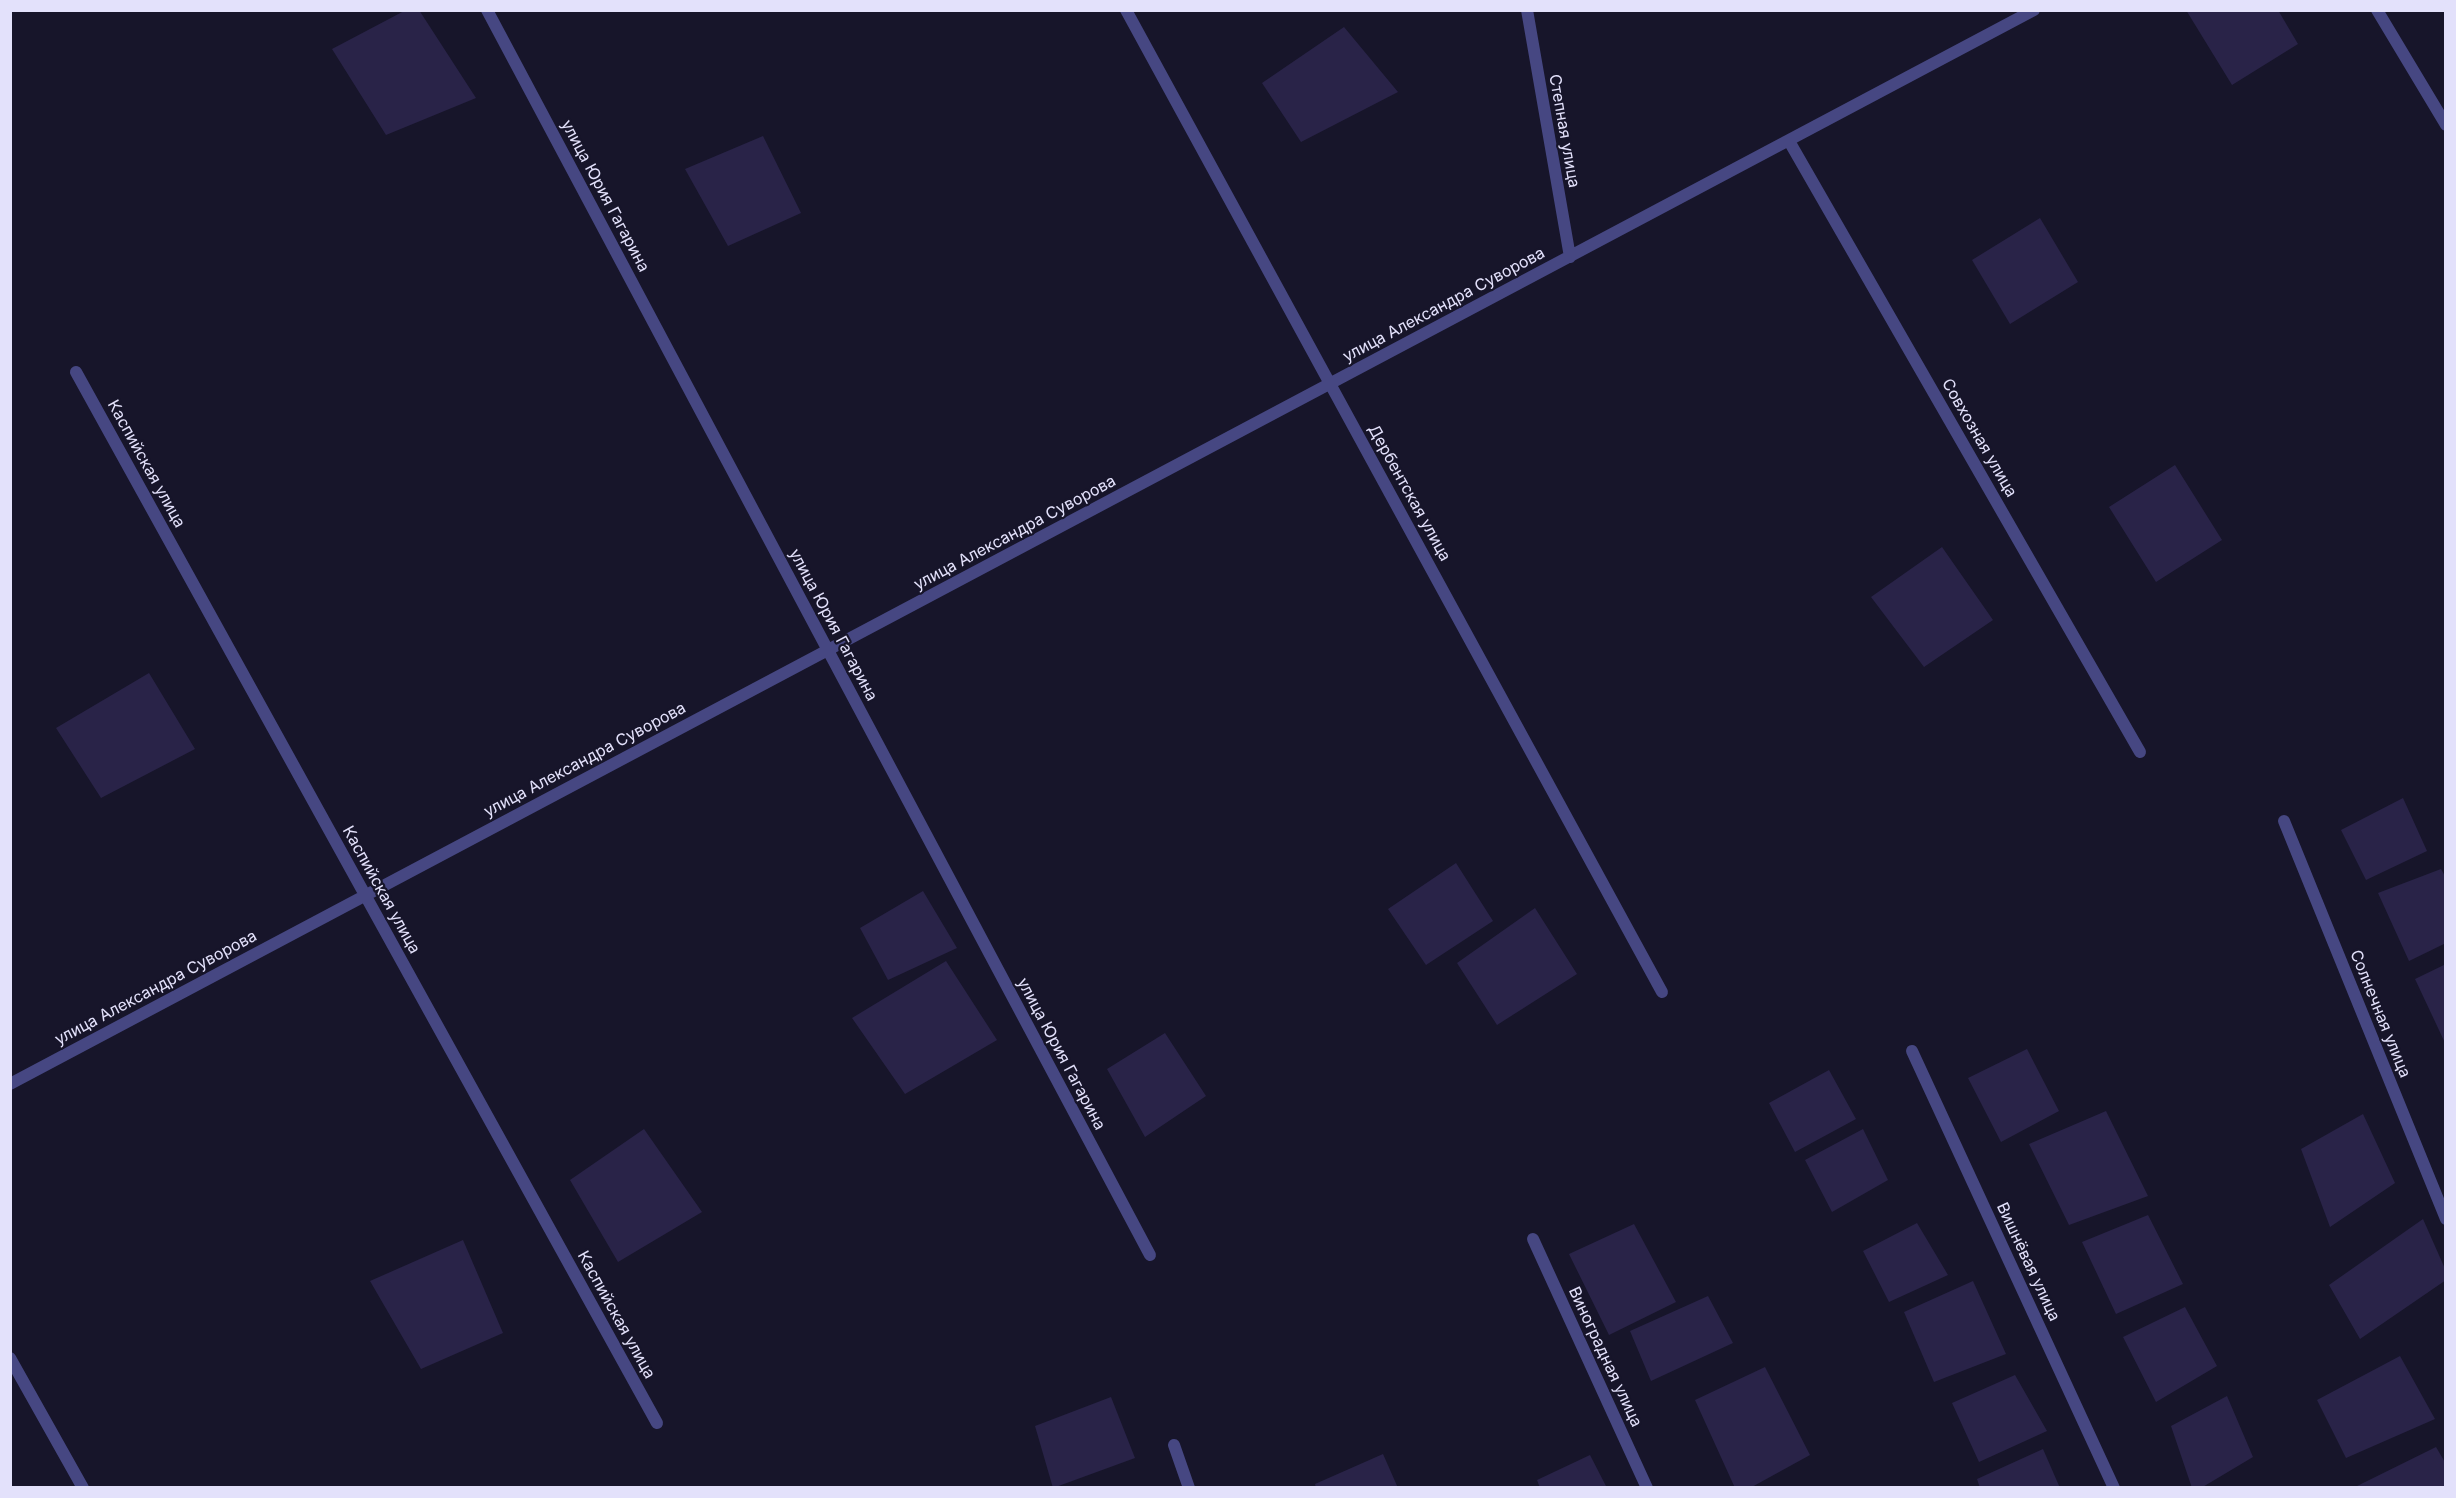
<!DOCTYPE html>
<meta charset="utf-8">
<style>
body{margin:0}
#map{position:relative;width:2456px;height:1498px;overflow:hidden;background:#17152a;font-family:Inter,sans-serif}
canvas{display:block}
.frame{position:absolute;inset:0;border:12px solid #e3e1fb;pointer-events:none}
</style>
<div id="map">
<canvas width="2456" height="1498"></canvas>
<div class="frame"></div>
</div>
<script>
const g = document.querySelector('canvas').getContext('2d');
g.lineJoin = 'round';
function paint(path, color) { g.fillStyle = color; g.fill(path, 'evenodd'); }
function stroke(path, color, width, dash) { g.strokeStyle = color; g.lineWidth = width; g.lineCap = dash ? 'butt' : 'round'; g.setLineDash(dash || []); g.stroke(path); }
function write(font, color, halo, rows, align = 'center') {
  g.font = font + ' Inter,sans-serif'; g.lineWidth = 4.5; g.setLineDash([]); g.textBaseline = 'middle'; g.strokeStyle = halo; g.fillStyle = color; for (const [text, x, y, turn = 0] of rows) {
    g.save(); g.translate(x, y); g.rotate((+turn || 0) * Math.PI / 180); g.textAlign = isNaN(turn) ? turn : align; if (halo) g.strokeText(text, 0, 0); g.fillText(text, 0, 0); g.restore();
  }
}
paint(new Path2D(`
 M406,10h13l57,88 -90,37 -54,-86z
 M2186,10h92l20,34 -66,41z
 M1344,27l54,65 -97,50 -39,-59z
 M763,136l38,77 -73,33 -43,-77z
 M2040,218l38,64 -68,42 -38,-64z
 M2175,465l47,75 -66,42 -47,-75z
 M1942,547l51,73 -69,47 -53,-70z
 M149,673l46,76 -94,49 -45,-70z
 M2403,798l24,53 -61,29 -25,-50z
 M1456,863l37,58 -67,44 -38,-56z
 M2441,869l5,9v65l-37,18 -31,-68z
 M923,891l34,57 -69,32 -28,-52z
 M1535,908l42,66 -80,51 -40,-62z
 M946,961l51,79 -92,54 -53,-76z
 M2446,964v81l-31,-66z
 M1165,1033l41,63 -61,41 -38,-68z
 M2027,1049l32,62 -58,31 -33,-64z
 M1829,1070l27,49 -61,33 -26,-49z
 M2106,1111l42,85 -79,29 -40,-81z
 M2363,1114l32,69 -65,44 -29,-78z
 M644,1129l58,83 -84,50 -48,-82z
 M1863,1129l25,51 -56,32 -27,-52z
 M2148,1215l35,69 -67,30 -34,-72z
 M2423,1219l23,52v9l-86,59 -31,-54z
 M1917,1223l31,52 -59,27 -26,-51z
 M1634,1224l42,78 -67,33 -40,-81z
 M463,1240l40,93 -82,36 -51,-88z
 M1973,1281l33,73 -72,28 -30,-70z
 M1708,1296l25,47 -82,38 -21,-50z
 M2185,1307l32,59 -61,36 -33,-65z
 M2400,1356l35,63 -89,39 -29,-58z
 M1765,1367l45,88 -60,33h-15l-40,-88z
 M2015,1375l32,56 -68,31 -27,-59z
 M2227,1396l26,61 -52,31h-9l-21,-62z
 M1111,1397l24,61 -82,30 -18,-62z
 M2436,1447l10,17v24h-93z
 M2043,1449l17,39h-80l-3,-9z
 M1383,1454l15,34h-82l-1,-4z
 M1590,1455l17,33h-67l-3,-8z`), '#292348');
stroke(new Path2D(`
 M487,10l663,1245
 M1126,10l536,982
 M1527,10l43,247
 M2377,10l69,115
 M1789,141l351,611
 M76,372l581,1051
 M2284,821l162,398
 M1912,1051l202,437
 M10,1084l2024,-1074
 M1533,1239l114,249
 M10,1358l73,130
 M1174,1445l15,43`), '#464782', 12);
write('16px', '#e3e1fb', '#17152a', [
 ["Степная улица",1564,131,80],
 ["улица Юрия Гагарина",605,196,62],
 ["улица Александра Суворова",1444,305,-28],
 ["Совхозная улица",1979,438,60],
 ["Каспийская улица",146,464,61],
 ["Дербентская улица",1409,493,61],
 ["улица Александра Суворова",1015,533,-28],
 ["улица Юрия Гагарина",833,625,62],
 ["улица Александра Суворова",585,760,-28],
 ["Каспийская улица",381,890,61],
 ["улица Александра Суворова",156,988,-28],
 ["Солнечная улица",2380,1014,68],
 ["улица Юрия Гагарина",1061,1054,62],
 ["Вишнёвая улица",2028,1262,65],
 ["Каспийская улица",616,1315,61],
 ["Виноградная улица",1605,1357,65]
]);
</script>
